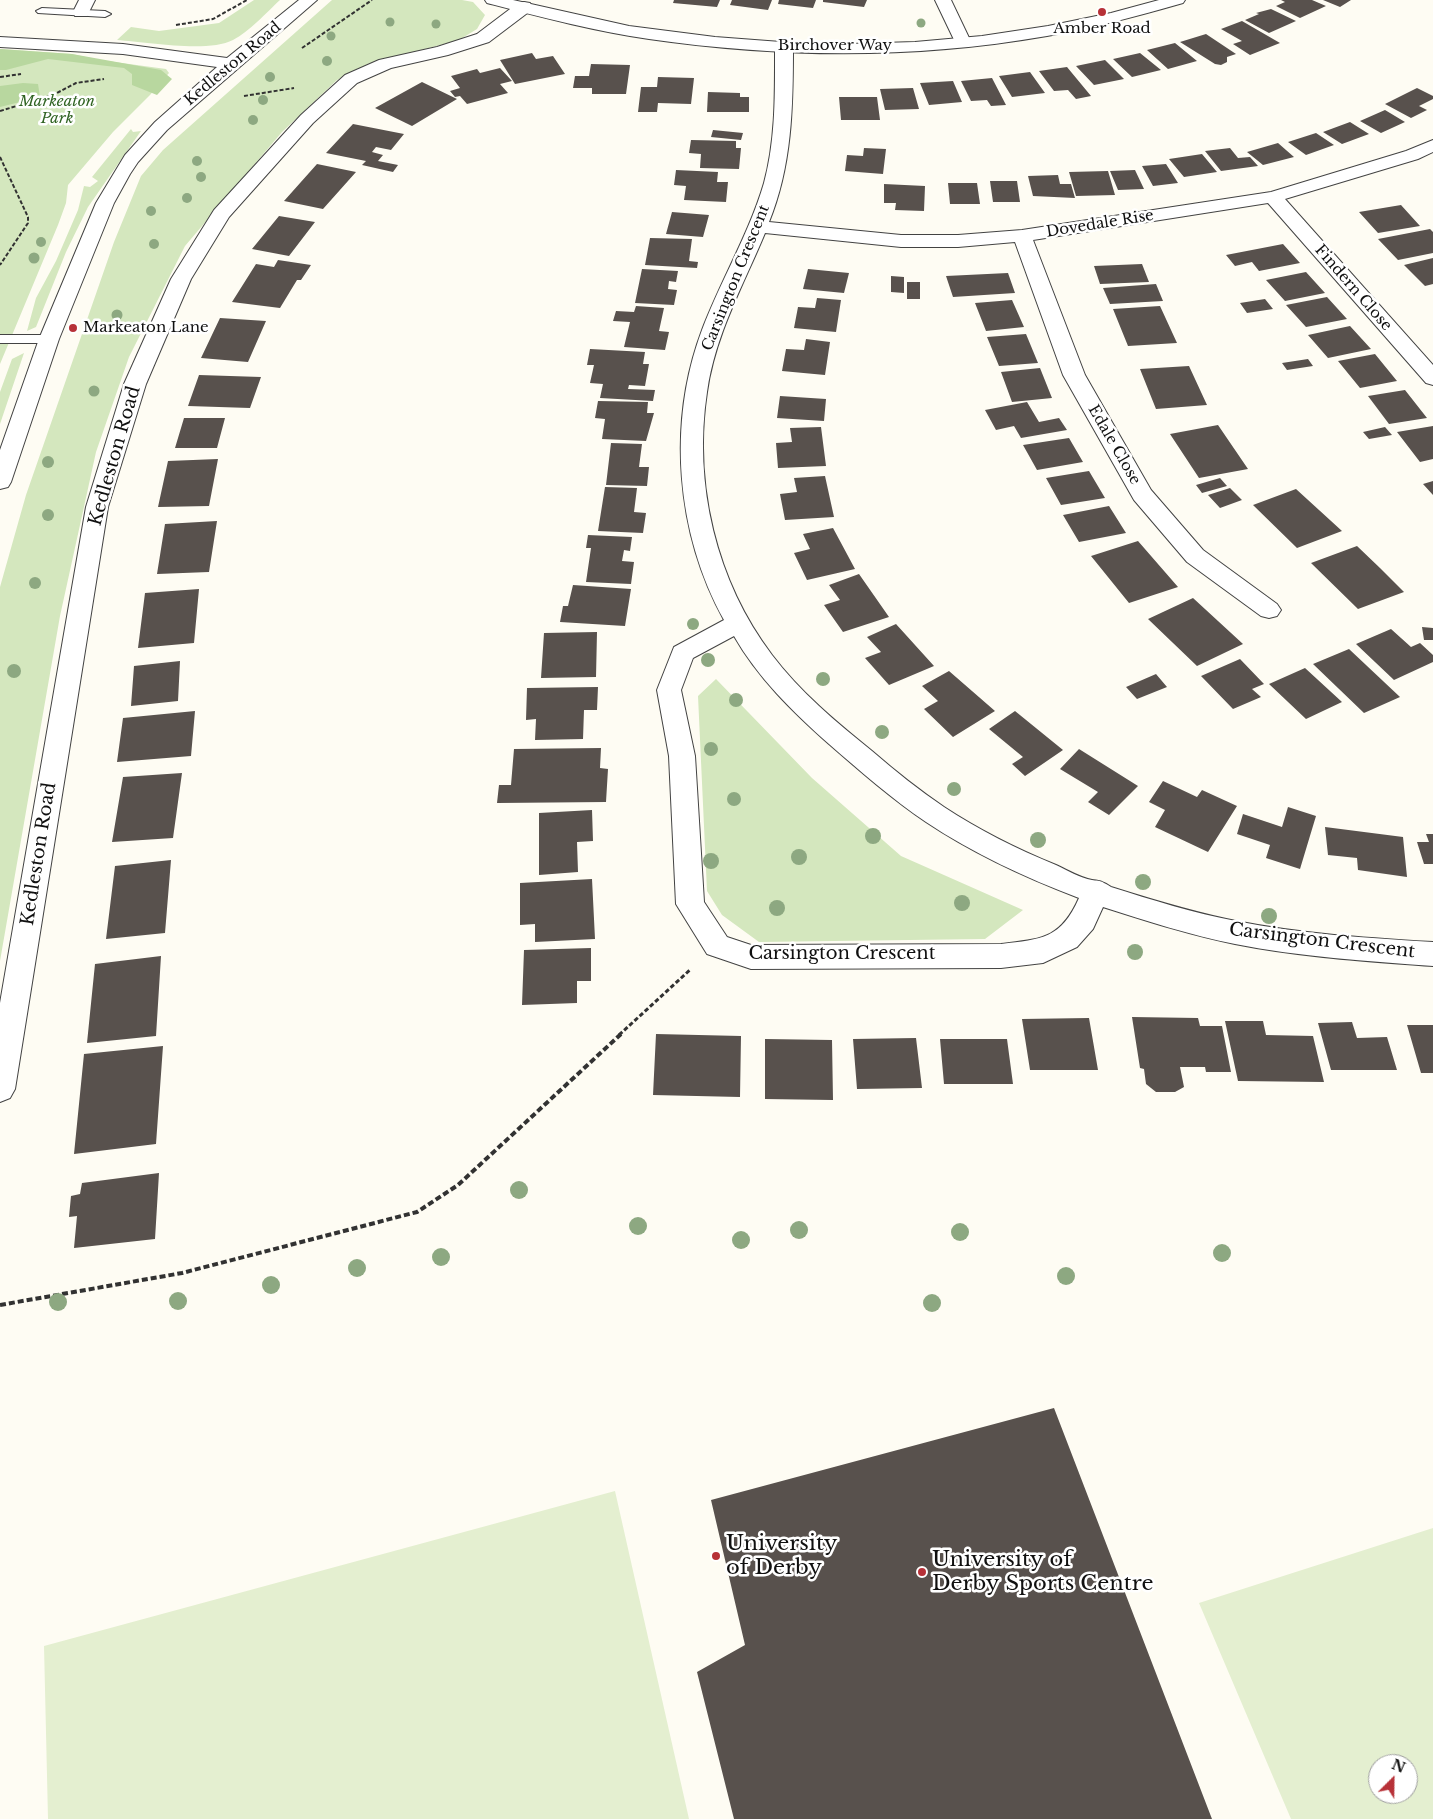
<!DOCTYPE html>
<style>
body{margin:0}
#map{position:relative;width:1433px;height:1819px;overflow:hidden;background:#fefcf3;font-family:"Libre Baskerville",serif}
canvas{display:block}
.north{position:absolute;left:1368px;top:1754px;width:50px;height:50px;box-sizing:border-box;background:#fff;border:1px solid #9f9f9f;border-radius:50%;rotate:23deg;font-size:14px;font-weight:700;line-height:20px;text-align:center;color:#101010}
.north::after{content:'';display:block;margin:auto;width:18px;height:22px;background:#b73138;clip-path:polygon(50% 0,100% 100%,50% 72%,0 100%)}
</style>
<div id="map">
<canvas width="1433" height="1819"></canvas>
<div class="north">N</div>
</div>
<script>
const g = document.querySelector('canvas').getContext('2d');
g.lineJoin = 'round';
function paint(path, color) { g.fillStyle = color; g.fill(path, 'evenodd'); }
function stroke(path, color, width, dash) { g.strokeStyle = color; g.lineWidth = width; g.lineCap = dash ? 'butt' : 'round'; g.setLineDash(dash || []); g.stroke(path); }
function write(font, color, halo, rows, align = 'center') {
  g.font = font + ' "Libre Baskerville",serif'; g.lineWidth = 5; g.setLineDash([]); g.textBaseline = 'middle'; g.strokeStyle = halo; g.fillStyle = color; for (const [text, x, y, turn = 0] of rows) {
    g.save(); g.translate(x, y); g.rotate((+turn || 0) * Math.PI / 180); g.textAlign = isNaN(turn) ? turn : align; if (halo) g.strokeText(text, 0, 0); g.fillText(text, 0, 0); g.restore();
  }
}
paint(new Path2D(`
 M254,0h26c-13,12 -31,32 -47,40 -25,13 -87,2 -116,0l14,-13 28,4 60,-8z
 M332,0h130l11,2 12,13 -8,14 -18,11 -91,24 -31,16 -55,52 -97,114 -56,111 -33,95 -36,164 -60,345v-374l26,-92 88,-253 27,-66 22,-26z
 M0,49l72,5 28,6 66,9 3,4 -19,22 -37,37 -45,53 -2,18 -8,22 -58,139z
 M131,129l2,3 8,-1 -53,76 -22,45 -30,75 -9,4 9,-33 20,-37 22,-51 6,-24 6,1 8,-6 -6,-4z
 M24,353l-24,71v-32l12,-33z
 M716,679l96,99 89,78 122,54 -38,29 -226,3 -37,-27 -15,-24 -9,-195z`), '#d4e7be');
paint(new Path2D(`
 M0,49l72,5 89,16 11,9 -15,16 -25,-10v-11l-8,-6 -76,-9 -42,11h-6z
 M23,83l15,1 2,13 -40,10v-21z`), '#b8d79f');
paint(new Path2D(`
 M615,1491l74,328h-641l-4,-173z
 M1433,1528v291h-142l-92,-216zM1378,1764h30v30h-30z`), '#e4efd0');
paint(new Path2D(`
 M674,0h46l-3,7 -44,-4z
 M732,0h40l-4,10 -38,-5z
 M779,0h37l-3,8 -35,-4z
 M823,0h44l-3,7 -41,-5z
 M1281,0h31l14,6 -26,12 -24,-12 9,-4z
 M1323,0h28l-11,7z
 M1271,9l25,12 -27,12 -24,-13 14,-6 -3,-1z
 M1242,21l38,22 -30,12 -17,-11 9,-3 -21,-12z
 M1206,34l30,20 -9,3v5l-6,3 -6,-1 -35,-22z
 M1175,43l22,18 -29,8 -21,-19z
 M532,53l4,6 17,-3 12,18 -50,10 -15,-24z
 M1140,53l21,17 -29,7 -19,-18z
 M1105,60l19,19 -30,6 -18,-19z
 M591,64l39,1 -4,29h-34v-6h-19l2,-12h14z
 M1067,67l24,29 -15,3 -8,-9 -14,1 -15,-20z
 M500,68l12,13 -12,3 8,9 -41,11 -7,-8 -5,1 -5,-6 10,-3 -9,-12 26,-7 3,4z
 M1030,72l15,21 -33,4 -13,-21z
 M658,77l36,1 -3,26 -33,-1 -1,9h-19l3,-25h16z
 M992,78l14,27 -15,1 -4,-6 -16,1 -10,-20z
 M953,81l9,21 -33,3 -9,-22z
 M422,82l35,17 -45,27 -37,-18z
 M913,88l6,21 -34,1 -5,-21z
 M1417,88l16,8v3l-14,7 8,4 -16,8 -26,-14z
 M708,92l32,1v4h9v15h-42z
 M839,97h38l3,23h-39z
 M1385,110l20,12 -24,11 -21,-12z
 M1350,122l19,12 -27,10 -19,-12z
 M353,124l51,10 -13,16 -15,-3 -4,5 11,3 -5,6 20,4 -5,7 -31,-7 4,-4 -40,-8z
 M713,130l30,3 -2,7 -30,-3z
 M1316,133l18,12 -28,10 -18,-13z
 M691,140l45,1v7h5l-2,21 -39,-1 1,-14 -12,-1z
 M1278,143l16,14 -31,8 -16,-13z
 M864,148l22,1 -3,25 -38,-3 2,-16 16,1z
 M1230,148l8,10 12,-1 8,9 -37,5 -16,-20z
 M1202,154l15,18 -33,5 -15,-18z
 M317,164l39,8 -33,37 -39,-8z
 M1166,164l12,19 -25,3 -11,-20z
 M676,170l42,2 -1,10h11l-2,20 -42,-2 2,-14 -12,-1z
 M1135,170l9,19 -26,1 -8,-19z
 M1108,171l7,24 -39,1 -7,-24z
 M1058,175l2,9h11l4,14 -42,-2 -5,-20z
 M990,181h27l3,21h-27z
 M948,183h29l3,21h-30z
 M884,184l41,2 -1,25 -29,-1 1,-7h-12z
 M1401,205l19,21 -42,7 -19,-21z
 M672,212l37,3 -6,22 -37,-3z
 M279,216l36,6 -26,34 -37,-7z
 M1430,229l3,3v21l-35,7 -20,-21z
 M650,238l42,1 -3,22 9,1 -1,6 -52,-3z
 M1283,244l17,19 -41,8 -7,-9 -17,4 -9,-11z
 M1433,258v26l-8,2 -21,-21z
 M278,260l33,5 -10,15h-4l-17,28 -48,-6 24,-38 18,3z
 M1142,264l7,18 -49,2 -6,-18z
 M642,269l36,2 -2,11 -7,-1 -1,8 9,1 -3,15 -39,-2z
 M808,269l41,4 -5,20 -41,-4z
 M1306,272l19,21 -40,8 -19,-21z
 M1008,273l7,20 -62,4 -7,-21z
 M891,276l13,1v16l-13,-1z
 M907,282h13v17h-13z
 M1156,284l7,17 -53,3 -7,-16z
 M1327,297l20,22 -41,8 -20,-22z
 M817,298l24,2 -5,32 -42,-4 4,-21 17,1z
 M1265,299l8,10 -26,4 -7,-10z
 M1012,300l12,27 -38,4 -11,-28z
 M636,306l28,2 -5,23 10,1 -4,18 -41,-3 6,-25 -17,-1 3,-10 18,1z
 M1160,306l17,37 -49,3 -15,-37z
 M220,318l46,3 -18,41 -47,-4z
 M1350,326l21,23 -43,9 -20,-23z
 M1026,334l12,29 -39,3 -12,-29z
 M806,339l24,3 -5,33 -43,-4 4,-22 18,1z
 M590,349l55,3 -2,12h6l-4,22 -16,-1 -1,4 27,1 -2,11 -53,-3 3,-14 -13,-1 4,-18h-7z
 M1375,354l22,27 -37,7 -22,-27z
 M1308,359l5,7 -26,4 -5,-7z
 M1189,366l18,39 -51,4 -16,-40z
 M1040,368l12,30 -40,4 -11,-30z
 M199,375l62,2 -11,31 -62,-2z
 M1405,390l22,28 -38,6 -21,-28z
 M780,396l46,3 -2,22 -47,-3z
 M598,401l50,1 -1,11h7l-8,28 -44,-2 3,-20 -10,-1z
 M1027,402l12,20 20,-4 8,12 -46,8 -7,-12 -18,4 -11,-20z
 M184,418h41l-8,30h-42z
 M1218,425l30,44 -49,9 -29,-44z
 M1433,426v33l-13,3 -23,-30z
 M821,427l5,39 -48,2 -2,-25 16,-1 -2,-14z
 M1385,427l7,8 -23,4 -6,-7z
 M1069,438l14,24 -46,8 -14,-25z
 M611,443l31,1 -3,23h10l-2,19 -41,-1z
 M218,459l-9,47 -51,1 10,-46z
 M1089,471l16,27 -44,7 -15,-27z
 M825,476l9,41 -49,3 -5,-26 17,-2 -3,-14z
 M1220,478l7,8 -25,7 -6,-8z
 M1433,481v14l-10,-11z
 M605,487l32,1 -3,24 12,1 -3,20 -45,-2z
 M1230,488l12,12 -22,8 -12,-13z
 M1296,489l46,42 -45,17 -44,-43z
 M1109,506l17,27 -47,9 -16,-27z
 M217,521l-8,51 -52,2 8,-50z
 M833,528l22,41 -48,11 -13,-27 16,-4 -7,-15z
 M588,535l44,2 -2,14 -6,-1 -2,11 12,1 -3,22 -45,-2 5,-34h-5z
 M1138,541l40,46 -49,16 -38,-47z
 M1357,546l23,22 24,24 -46,17 -47,-46z
 M859,574l30,43 -46,15 -19,-27 16,-5 -11,-15z
 M573,585l58,4 -6,37 -65,-4 3,-16h5z
 M199,589l-5,54 -56,5 7,-55z
 M1193,598l50,46 -46,22 -49,-47z
 M896,624l38,42 -45,19 -24,-27 16,-6 -14,-15z
 M1422,627l11,1v12h-9z
 M1391,629l20,18 9,-4 13,12v7l-39,18 -38,-36z
 M597,632l-1,45 -55,1 3,-45z
 M1349,649l51,48 -36,16 -51,-49z
 M1240,659l24,25 -12,5 9,8 -28,12 -32,-33z
 M180,661l-2,40 -47,5 3,-40z
 M1305,668l37,34 -36,17 -37,-35z
 M949,671l46,40 -42,26 -29,-28 14,-8 -16,-15z
 M1156,674l11,13 -30,12 -11,-12z
 M598,687l-1,23h-13l-1,29 -48,1 1,-21 -10,1 1,-32z
 M195,711l-4,45 -74,6 6,-44z
 M1015,711l48,39 -38,26 -13,-12 11,-7 -34,-28z
 M601,748l-1,20 8,1 -2,33 -109,1 2,-18h12l3,-36z
 M1079,749l59,37 -29,29 -21,-13 10,-10 -38,-23z
 M182,773l-9,65 -61,4 11,-65z
 M1163,781l34,16 5,-7 35,16 -29,46 -53,-25 10,-17 -16,-8z
 M1288,807l28,9 -16,53 -34,-11 4,-13 -33,-11 6,-20 39,13z
 M592,810l1,31 -16,1 1,30 -39,3v-62z
 M1325,827l78,10 4,40 -49,-7 -1,-12 -29,-3z
 M1426,834h7v30h-9l-7,-22h12z
 M171,860l-6,73 -59,6 9,-73z
 M592,879l3,60 -60,3v-18l-15,1v-42z
 M591,948v33h-14v22l-55,2 2,-55z
 M161,956l-5,80 -69,7 8,-79z
 M1132,1017l66,1 2,8h22l9,46h-25l-1,-5h-25l4,20 -9,5h-19l-10,-8 -2,-15 -4,-1z
 M1089,1018l9,52h-68l-8,-51z
 M1225,1021h38l3,14 47,1 11,46 -86,-1z
 M1352,1022l5,16 30,-1 10,33h-66l-13,-47z
 M1407,1025h26v48h-12z
 M656,1034l85,2 -1,61 -87,-2z
 M916,1038l6,50 -65,1 -4,-50z
 M765,1039l67,1 1,60 -68,-1z
 M940,1039h67l6,45h-69z
 M163,1046l-7,98 -82,10 10,-100z
 M159,1173l-4,66 -81,9 3,-32 -8,1 2,-21 9,-2 2,-11z
 M1054,1408l158,411h-478l-37,-147 48,-27 -34,-145z`), '#58514d');
const service = new Path2D(`
 M42,8l63,3 6,3 -6,3 -67,-4 -2,-2z
 M0,335h49l5,1 2,3 -2,3 -5,1h-49z`);
const minor = new Path2D(`
 M79,0h16l-8,16h-12l-2,-4z
 M935,0h16l20,42 -2,4h-12z
 M524,2l6,1 2,4 -2,4 -41,31 -41,13 -57,13 -34,15 -44,40 -84,94 -38,62 -45,105 -38,123 -93,582 -5,9 -10,4v-99l86,-496 38,-123 47,-105 43,-69 87,-95 44,-40 34,-15 58,-13 40,-13 41,-31z
 M784,42l6,1 3,4c0,60 -1,119 -24,175l132,13h57l64,-5 249,-38 135,-41 27,-11v12l-15,7 -133,40 148,166v20l-7,-2 -158,-180 -235,37 52,135 66,115 52,60 74,54 4,6 -4,6 -8,2 -8,-2 -74,-54 -53,-62 -71,-125 -48,-133 -57,5h-57l-136,-14c-22,53 -50,102 -58,159 -14,92 9,189 65,263 28,37 64,67 100,96 23,20 47,39 72,56 35,23 73,42 112,58 11,5 24,13 36,15 4,1 8,0 12,3 3,1 5,3 7,4 41,13 83,26 125,34 65,13 131,17 197,21v24c-66,-5 -133,-9 -198,-22 -45,-9 -88,-23 -132,-37l-10,22 -16,18 -34,16 -42,5 -250,1 -44,-15 -31,-50 -7,-148 -12,-66 17,-43 50,-27c-48,-87 -57,-197 -22,-290 19,-50 47,-96 62,-147 12,-44 11,-91 11,-136l3,-4zM734,636c24,42 59,76 95,108 31,27 63,55 97,78 48,32 100,56 153,76 -18,41 -37,41 -78,46l-250,1 -24,-8 -23,-35 -9,-146 -14,-66 12,-32z`);
const tertiary = new Path2D(`
 M299,0h18l-150,130 -29,32 -8,12 -16,29 -55,136 -48,143 -3,5 -8,2v-39l39,-111 57,-136 29,-48 30,-33 62,-55 -94,-13 -123,-7v-10l123,7 104,14z
 M485,0h28l116,26 86,11 66,5 67,2 67,-2 67,-6 66,-10 63,-13 48,-13h26l-2,3c-45,13 -90,25 -136,33 -131,23 -266,22 -398,3 -55,-8 -108,-22 -162,-36z`);
stroke(service, '#434343', 2);
stroke(minor, '#434343', 2);
stroke(tertiary, '#434343', 2);
stroke(new Path2D(`
 M176,25l37,-6 34,-19
 M302,48l70,-48
 M0,77l21,-3
 M244,96l50,-8
 M0,111l53,-16 23,-12 28,-4
 M0,157l28,60v6l-28,42`), '#323232', 2, [4, 2]);
stroke(new Path2D(`
 M619,1035l72,-66`), '#323232', 3, [4.5, 2.5]);
stroke(new Path2D(`
 M0,1305l182,-32 235,-61 41,-27 163,-151`), '#323232', 4, [6, 3]);
paint(service, '#fff');
paint(minor, '#fff');
paint(tertiary, '#fff');
g.fillStyle = '#8da881';
for (const [x, y, r] of [
 [390,22,4.5],
 [921,23,4.5],
 [436,24,4.5],
 [331,36,4.5],
 [327,61,5],
 [270,77,5],
 [263,100,5],
 [77,101,5],
 [253,120,5],
 [197,161,5],
 [201,177,5],
 [187,198,5],
 [151,211,5],
 [41,242,5],
 [154,244,5],
 [34,258,5.5],
 [117,315,5.5],
 [94,391,5.5],
 [48,462,6],
 [48,515,6],
 [35,583,6],
 [693,624,6],
 [708,660,7],
 [14,671,7],
 [823,679,7],
 [736,700,7],
 [882,732,7],
 [711,749,7],
 [954,789,7],
 [734,799,7],
 [873,836,8],
 [1038,840,8],
 [799,857,8],
 [711,861,8],
 [1143,882,8],
 [962,903,8],
 [777,908,8],
 [1269,916,8],
 [1135,952,8],
 [519,1190,9],
 [638,1226,9],
 [799,1230,9],
 [960,1232,9],
 [741,1240,9],
 [1222,1253,9],
 [441,1257,9],
 [357,1268,9],
 [1066,1276,9],
 [271,1285,9],
 [178,1301,9],
 [58,1302,9],
 [932,1303,9]
]) { g.beginPath(); g.arc(x, y, r, 0, 2 * Math.PI); g.fill(); }
for (const [x, y, r, color] of [
 [1102,12,5,"#b73138"],
 [73,328,5,"#b73138"],
 [716,1556,5,"#b73138"],
 [922,1572,5,"#b73138"]
]) { const dot = new Path2D(); dot.arc(x, y, r, 0, 2 * Math.PI); g.fillStyle = color; g.fill(dot); stroke(dot, '#fff', 2); }
write('15px', '#101010', '#fff', [
 ["Amber Road",1102,29],
 ["Markeaton Lane",83,328,"left"]
]);
write('15px', '#101010', '#fff', [
 ["Birchover Way",835,46],
 ["Kedleston Road",233,64,-40],
 ["Dovedale Rise",1100,224,-9],
 ["Carsington Crescent",736,278,-68],
 ["Findern Close",1353,288,49],
 ["Edale Close",1114,445,60]
]);
write('italic 15px', '#316424', '#fff', [
 ["Markeaton",57,102],
 ["Park",57,119]
]);
write('18px', '#101010', '#fff', [
 ["Kedleston Road",115,456,-74],
 ["Kedleston Road",39,854,-81],
 ["Carsington Crescent",1322,941,7],
 ["Carsington Crescent",842,954]
]);
write('21px', '#101010', '#fff', [
 ["University",726,1544],
 ["of Derby",726,1568],
 ["University of",932,1560],
 ["Derby Sports Centre",932,1584]
], 'left');
</script>
